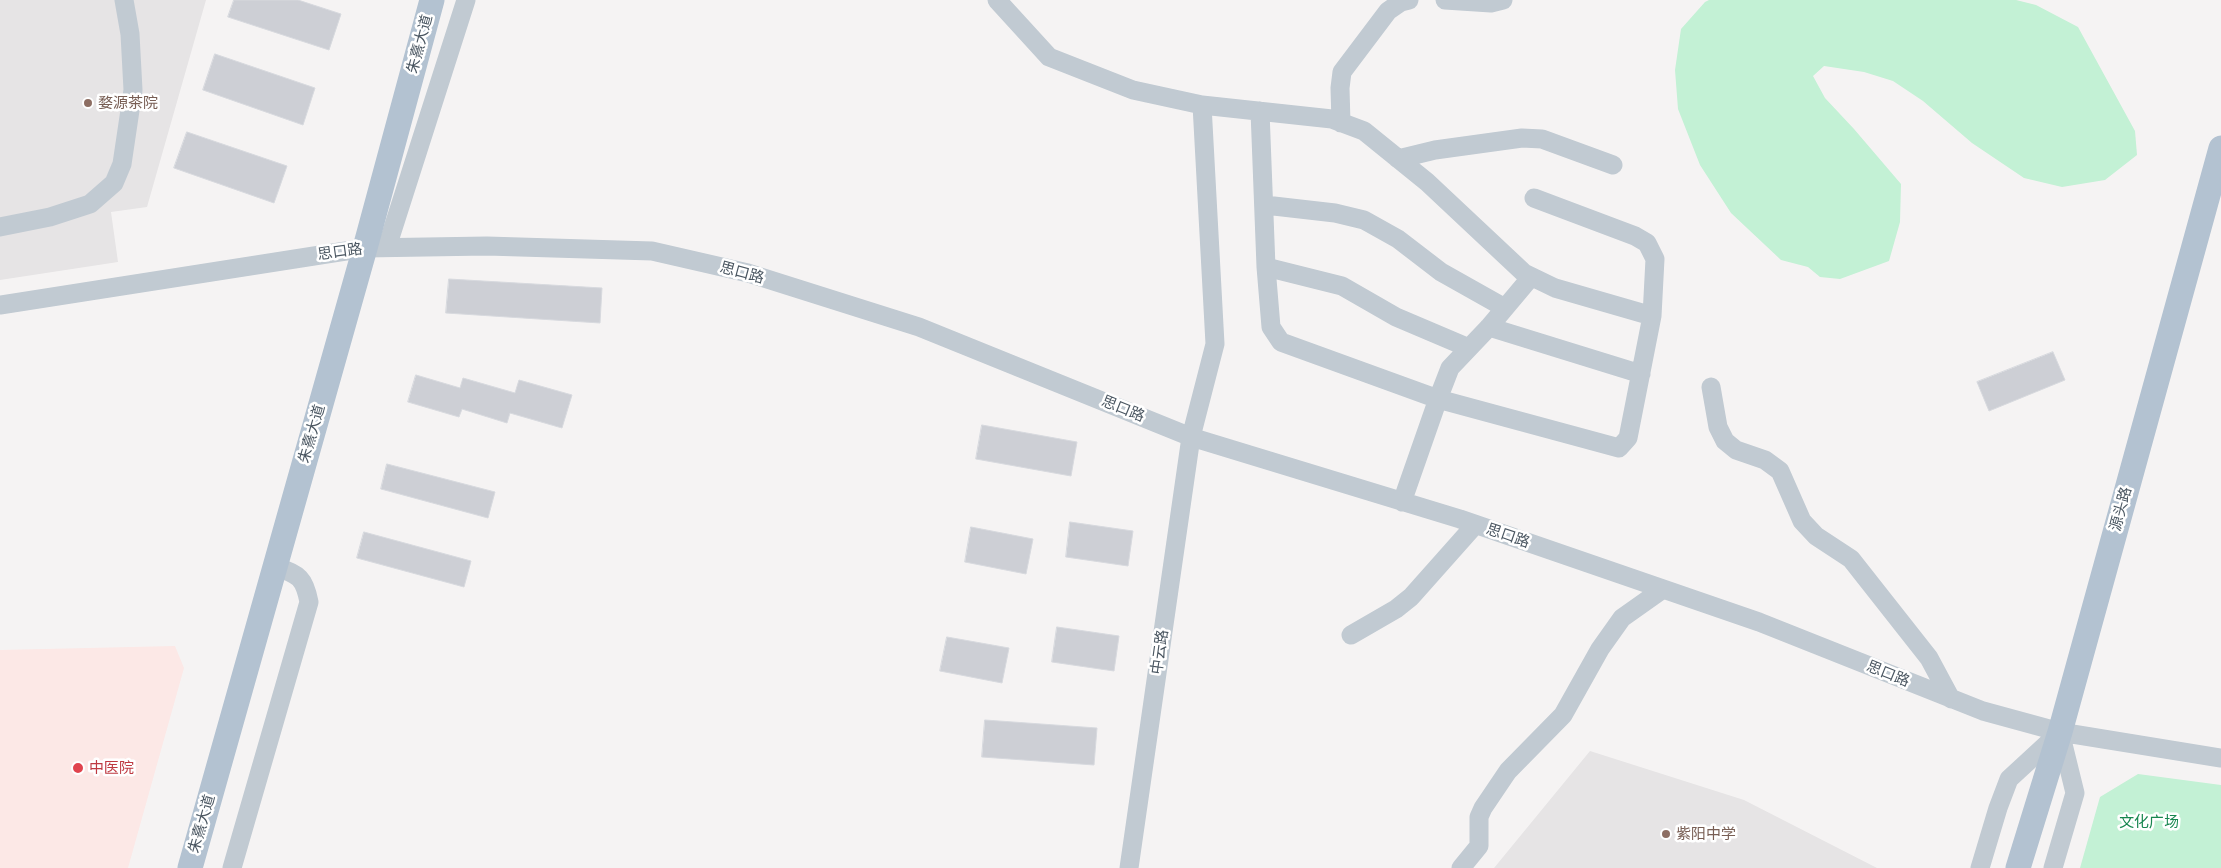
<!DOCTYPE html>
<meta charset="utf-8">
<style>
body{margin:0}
canvas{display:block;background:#f5f3f3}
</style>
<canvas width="2221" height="868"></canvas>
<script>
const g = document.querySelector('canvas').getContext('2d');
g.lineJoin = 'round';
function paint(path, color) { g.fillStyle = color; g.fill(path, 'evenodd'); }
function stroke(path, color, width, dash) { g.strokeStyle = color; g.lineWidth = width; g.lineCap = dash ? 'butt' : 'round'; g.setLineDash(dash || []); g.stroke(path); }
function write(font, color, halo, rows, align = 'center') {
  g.font = font + ' Inter,"Noto Sans SC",sans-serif'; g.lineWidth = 5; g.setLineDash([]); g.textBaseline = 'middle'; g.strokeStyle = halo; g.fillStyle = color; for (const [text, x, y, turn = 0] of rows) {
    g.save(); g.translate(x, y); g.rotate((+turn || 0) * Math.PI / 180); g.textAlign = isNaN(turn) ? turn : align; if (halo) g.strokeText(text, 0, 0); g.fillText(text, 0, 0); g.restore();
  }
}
paint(new Path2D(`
 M0,0h206l-59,207 -36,5 7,50 -118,18z
 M1590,751l154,49 133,68h-383z`), '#e6e4e5');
paint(new Path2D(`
 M175,646l9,22 -56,200h-128v-218z`), '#fce8e6');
paint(new Path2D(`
 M1709,0h307l20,5 42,22 57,104 2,24 -32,25 -43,7 -38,-9 -52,-35 -49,-42 -30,-20 -29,-9 -40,-6 -11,10 12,22 29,31 47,55 -1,38 -11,39 -49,18 -20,-2 -12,-10 -27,-7 -50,-47 -31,-48 -22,-56 -3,-39 6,-41 24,-27z
 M2138,774l83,11v83h-141l20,-71z`), '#c3f1d5');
const building = new Path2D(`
 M234,0h64l43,14 -12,36 -101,-33z
 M215,54l100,34 -12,37 -100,-35z
 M187,132l100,34 -13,37 -100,-35z
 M449,279l153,9 -2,35 -154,-10z
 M2053,352l12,28 -76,31 -12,-29z
 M416,375l44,13 3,-10 52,15 4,-13 53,15 -10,33 -52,-15 -3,10 -45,-14 -3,8 -51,-15z
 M982,425l95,17 -6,34 -95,-17z
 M387,464l108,28 -7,26 -107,-29z
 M1070,522l63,9 -5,35 -62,-9z
 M971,527l62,12 -7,35 -61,-12z
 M364,532l107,29 -7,26 -107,-29z
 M1057,627l62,9 -5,35 -62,-9z
 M947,637l62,11 -7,35 -62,-12z
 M985,720l112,8 -3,37 -112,-8z`);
paint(building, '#cdcfd5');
stroke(building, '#d7d9de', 1);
stroke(new Path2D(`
 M997,0l52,57 84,33 69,15 13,239 -24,93 -62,431
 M1445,0l46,3 12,-3
 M1202,105l130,14 32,12 63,51 97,91 31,15 97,28
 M1260,111l6,156 5,60 10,15 157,57 181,49 9,-10 24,-122 3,-57 -8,-16 -12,-7 -101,-38
 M1341,123l-1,-35 2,-16 46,-61 13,-9 8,-2
 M1398,159l37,-9 87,-12 20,1 71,26
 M1265,205l70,8 29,7 34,19 43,33 64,36
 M0,227l50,-10 40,-13 24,-21 8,-19 11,-74 -3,-56 -6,-34
 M387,247l79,-247
 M1266,267l76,19 54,31 73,31
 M0,305l365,-57 122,-2 165,5 96,22 171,54 272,110 269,82 299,103 224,89 77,21 161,26
 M1489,327l152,47
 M1711,387l7,40 7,14 11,9 29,10 15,11 22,50 14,15 35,23 78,99 22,41
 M1402,502l36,-103 12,-31 39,-41 42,-50
 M1351,635l45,-26 15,-12 64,-72
 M232,868l77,-266c-5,-26 -11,-27 -34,-36
 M1461,868l18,-22v-29l4,-9 25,-37 55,-56 37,-66 22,-31 41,-29
 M1980,868l18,-60 11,-29 51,-47 15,61 -22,75`), '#c1cad2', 19);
stroke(new Path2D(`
 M190,868l175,-620 67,-248
 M2018,868l42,-136 161,-584`), '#b3c2d1', 25);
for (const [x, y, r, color] of [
 [88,103,5,"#8d6e63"],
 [78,768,6,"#e0444e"],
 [1666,834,5,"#8d6e63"]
]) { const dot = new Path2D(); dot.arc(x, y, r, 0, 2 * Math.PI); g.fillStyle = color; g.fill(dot); stroke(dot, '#fff', 2); }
write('15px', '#4a5661', '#fff', [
 ["朱熹大道",420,44,-75],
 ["思口路",340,252,-8],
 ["思口路",742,273,15],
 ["思口路",1123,409,22],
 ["朱熹大道",312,434,-74],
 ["源头路",2121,509,-75],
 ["思口路",1508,536,19],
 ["中云路",1160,652,-82],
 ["思口路",1888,674,22],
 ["朱熹大道",202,824,-74]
]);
write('15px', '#785e54', '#fff', [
 ["婺源茶院",98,103],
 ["紫阳中学",1676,834]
], 'left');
write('15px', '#be3a42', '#fff', [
 ["中医院",89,768]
], 'left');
write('15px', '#17864f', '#fff', [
 ["文化广场",2149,822]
]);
</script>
